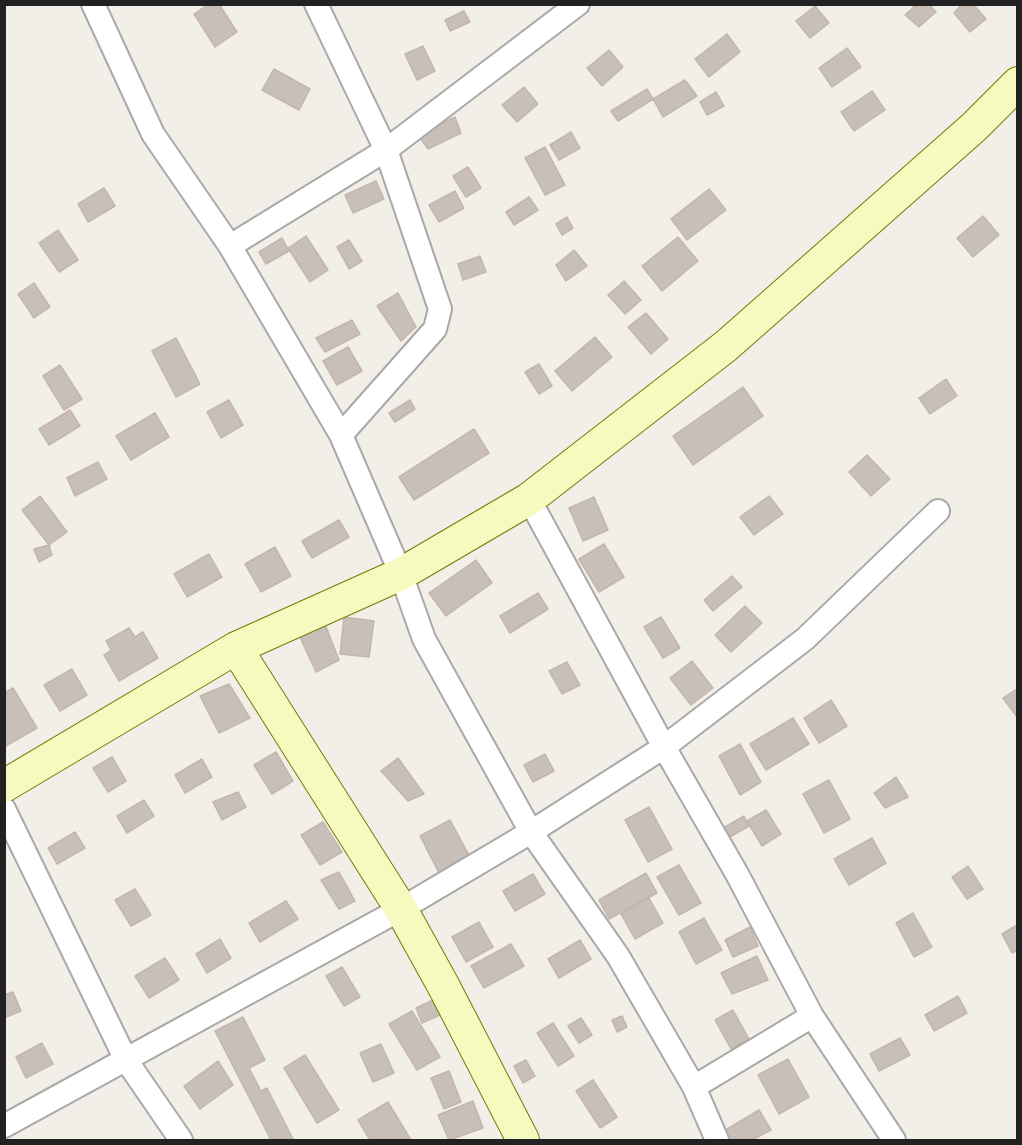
<!DOCTYPE html>
<style>
body{margin:0}
#map{position:relative;width:1022px;height:1145px;overflow:hidden;background:#f2efe9;font-family:Roboto,sans-serif}
canvas{display:block}
.frame{position:absolute;inset:0;border:6px solid #222;pointer-events:none}
</style>
<div id="map">
<canvas width="1022" height="1145"></canvas>
<div class="frame"></div>
</div>
<script>
const g = document.querySelector('canvas').getContext('2d');
g.lineJoin = 'round';
function paint(path, color) { g.fillStyle = color; g.fill(path, 'evenodd'); }
function stroke(path, color, width, dash) { g.strokeStyle = color; g.lineWidth = width; g.lineCap = dash ? 'butt' : 'round'; g.setLineDash(dash || []); g.stroke(path); }
const building = new Path2D(`
 M209,4h10l18,28 -22,15 -21,-33z
 M917,4h12l7,8 -17,15 -14,-12z
 M962,4h11l13,15 -16,13 -16,-19z
 M815,6l14,17 -19,15 -14,-17z
 M464,11l6,11 -20,9 -5,-11z
 M727,34l13,18 -31,25 -14,-18z
 M423,46l12,25 -18,9 -12,-26z
 M847,48l14,19 -29,20 -13,-19z
 M609,50l14,17 -21,19 -15,-18z
 M274,69l36,20 -11,21 -37,-20z
 M685,80l12,16 -34,21 -10,-18z
 M524,87l14,17 -21,18 -15,-17z
 M647,89l6,10 -35,22 -7,-10z
 M872,91l13,19 -31,21 -13,-19z
 M716,92l8,14 -17,9 -7,-13z
 M455,117l6,16 -33,16 -10,-14z
 M571,132l9,16 -21,12 -9,-15z
 M545,147l20,38 -20,10 -20,-37z
 M468,167l13,21 -15,9 -13,-21z
 M376,181l8,18 -31,14 -8,-18z
 M104,188l11,18 -27,16 -10,-18z
 M709,189l17,21 -39,30 -16,-21z
 M455,191l9,17 -25,14 -10,-17z
 M529,197l9,13 -24,15 -8,-13z
 M983,216l16,19 -26,22 -16,-19z
 M567,217l6,11 -11,7 -6,-11z
 M58,230l20,30 -19,12 -20,-29z
 M306,236l22,34 -18,12 -22,-34z
 M678,237l20,24 -36,30 -20,-25z
 M282,238l7,13 -23,13 -7,-12z
 M349,240l13,21 -13,8 -12,-22z
 M574,250l13,16 -21,15 -10,-16z
 M480,256l6,16 -23,8 -5,-16z
 M624,281l17,19 -16,14 -17,-19z
 M34,283l16,24 -16,11 -16,-24z
 M398,293l18,34 -15,14 -24,-35z
 M646,313l22,26 -17,15 -23,-27z
 M352,320l8,14 -35,18 -9,-14z
 M595,337l17,20 -40,34 -17,-20z
 M176,338l24,46 -24,13 -24,-46z
 M348,347l14,24 -25,14 -14,-24z
 M539,364l13,22 -13,8 -14,-22z
 M60,365l22,34 -18,11 -21,-34z
 M946,379l11,17 -27,18 -11,-16z
 M743,387l20,29 -70,49 -20,-29z
 M229,400l14,25 -22,13 -14,-26z
 M410,400l5,9 -20,13 -6,-9z
 M70,410l10,16 -31,19 -10,-16z
 M155,413l14,24 -38,23 -15,-24z
 M474,429l15,24 -75,47 -15,-23z
 M867,455l23,24 -19,17 -22,-24z
 M98,462l9,17 -32,17 -8,-18z
 M40,496l27,36 -18,13 -27,-35z
 M769,496l14,18 -29,21 -14,-18z
 M594,497l14,33 -25,11 -14,-33z
 M339,520l10,17 -37,21 -10,-17z
 M604,544l20,33 -25,15 -20,-33z
 M49,545l3,10 -13,7 -5,-13z
 M275,547l16,29 -30,16 -16,-28z
 M209,554l13,23 -35,20 -13,-23z
 M476,560l16,23 -46,33 -17,-23z
 M732,576l10,11 -29,24 -9,-11z
 M538,593l10,16 -38,24 -10,-17z
 M745,606l17,17 -31,29 -16,-17z
 M344,617l30,4 -5,36 -29,-3z
 M661,617l19,31 -17,10 -19,-31z
 M325,624l14,36 -23,12 -18,-39z
 M129,628l6,9 8,-5 15,26 -39,23 -15,-26 7,-5 -5,-9z
 M692,661l21,27 -22,17 -21,-27z
 M567,662l13,23 -18,9 -13,-23z
 M72,669l15,26 -27,16 -16,-26z
 M229,684l21,34 -31,15 -19,-37z
 M13,688l24,40 -33,19v-54z
 M1018,688v29h-1l-14,-19z
 M831,700l16,26 -28,17 -15,-25z
 M793,718l16,26 -43,26 -16,-26z
 M740,744l21,38 -21,13 -21,-39z
 M276,752l17,29 -21,13 -18,-29z
 M545,754l9,17 -21,11 -9,-17z
 M112,757l14,24 -18,11 -15,-24z
 M398,758l26,36 -16,7 -27,-30z
 M202,759l10,18 -27,16 -10,-18z
 M896,777l12,20 -23,11 -11,-15z
 M829,780l21,39 -26,14 -21,-39z
 M238,792l8,15 -24,13 -9,-18z
 M144,800l10,16 -27,17 -10,-17z
 M649,807l23,42 -24,13 -23,-42z
 M766,810l15,24 -19,12 -15,-25z
 M744,816l5,10 -19,11 -5,-10z
 M450,820l20,37 -31,16 -19,-37z
 M323,822l19,30 -22,13 -19,-30z
 M75,832l10,16 -28,16 -9,-16z
 M872,838l14,25 -37,22 -15,-26z
 M679,865l22,38 -22,12 -22,-38z
 M968,866l15,23 -16,10 -15,-22z
 M339,872l16,29 -16,8 -18,-29z
 M646,873l11,20 -48,26 -10,-19z
 M533,874l12,20 -30,17 -12,-20z
 M135,889l16,26 -20,11 -16,-26z
 M649,898l14,25 -28,16 -14,-25z
 M286,901l12,18 -38,23 -11,-19z
 M913,913l19,34 -18,10 -18,-34z
 M704,918l18,32 -26,14 -17,-32z
 M479,922l14,25 -27,15 -14,-25z
 M1017,925l1,25 -6,3 -10,-19z
 M750,927l8,19 -25,11 -8,-17z
 M220,939l11,19 -24,15 -11,-19z
 M580,940l11,19 -32,19 -11,-19z
 M511,944l13,22 -40,22 -13,-22z
 M757,956l11,24 -36,14 -11,-21z
 M165,958l14,22 -30,18 -14,-22z
 M342,967l18,30 -16,9 -18,-30z
 M13,992l8,19 -17,7v-23z
 M958,996l9,17 -33,18 -9,-16z
 M440,997l7,15 -25,11 -6,-15z
 M733,1010l16,29 -18,10 -16,-29z
 M412,1011l28,46 -23,13 -28,-46z
 M622,1016l5,11 -10,5 -5,-12z
 M243,1017l22,43 -16,8 12,23 6,-3 26,51 -4,1h-18l-56,-109z
 M581,1018l11,17 -13,8 -11,-17z
 M553,1023l21,33 -16,10 -21,-33z
 M900,1038l10,17 -31,16 -9,-17z
 M42,1043l11,21 -27,14 -10,-21z
 M381,1044l13,29 -21,9 -13,-29z
 M305,1055l34,55 -22,13 -33,-55z
 M788,1059l21,38 -30,17 -21,-39z
 M526,1060l9,16 -12,7 -9,-17z
 M218,1061l15,24 -33,24 -16,-23z
 M449,1071l12,31 -17,7 -13,-31z
 M593,1080l24,37 -17,11 -24,-37z
 M473,1101l10,27 -34,12 -11,-25z
 M388,1102l23,38h-41l-12,-20z
 M759,1110l12,20 -19,10h-23l-5,-9z`);
paint(building, '#c7bfb8');
stroke(building, '#c4b6ab', 1.5);
const street = new Path2D(`
 M93,4l60,130 77,112 111,189 60,139 23,65 107,193 87,124 76,131 23,53
 M316,4l70,146 54,159 -5,20 -94,106
 M230,246l156,-96 192,-146
 M529,499l135,248 73,127 75,142 82,124
 M4,809l122,251 55,80
 M694,1087l118,-71
 M4,1126l397,-217 130,-77 133,-85 141,-108 133,-128`);
const secondary = new Path2D(`
 M236,648l165,261 43,78 79,153
 M4,786l232,-138 165,-74 128,-75 197,-153 248,-219 44,-44`);
stroke(street, '#a9a9a9', 26);
stroke(secondary, '#707d05', 34);
stroke(street, '#fff', 22);
stroke(secondary, '#f7fabf', 32);
</script>
